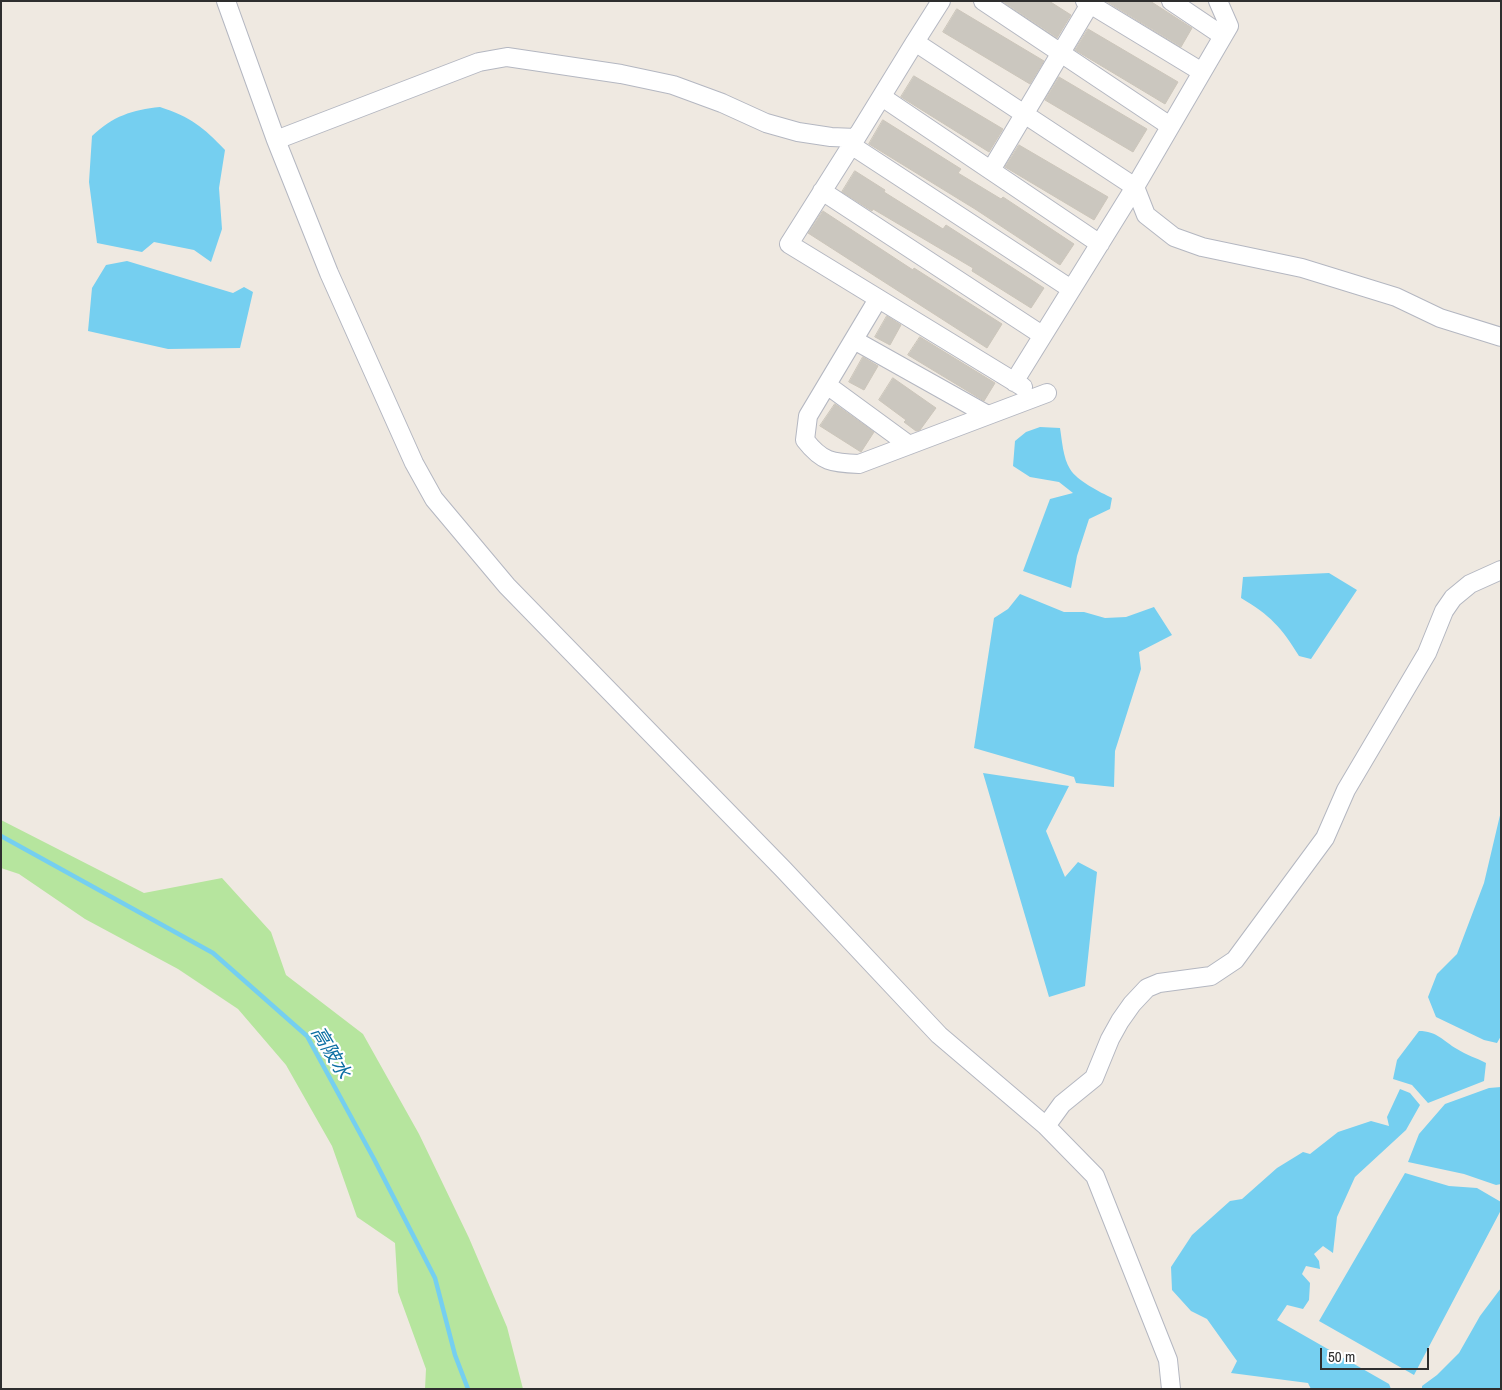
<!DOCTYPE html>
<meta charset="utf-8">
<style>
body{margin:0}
#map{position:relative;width:1502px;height:1390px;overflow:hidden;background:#efe9e1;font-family:"Archivo Narrow",sans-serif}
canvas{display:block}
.frame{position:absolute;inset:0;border:2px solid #2e2e2e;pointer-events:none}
.scale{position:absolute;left:1320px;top:1348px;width:109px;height:22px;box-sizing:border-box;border:2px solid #2e2e2e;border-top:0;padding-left:6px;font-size:15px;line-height:18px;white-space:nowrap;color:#2e2e2e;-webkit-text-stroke:4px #fff;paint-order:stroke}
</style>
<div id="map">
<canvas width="1502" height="1390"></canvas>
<div class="frame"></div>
<div class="scale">50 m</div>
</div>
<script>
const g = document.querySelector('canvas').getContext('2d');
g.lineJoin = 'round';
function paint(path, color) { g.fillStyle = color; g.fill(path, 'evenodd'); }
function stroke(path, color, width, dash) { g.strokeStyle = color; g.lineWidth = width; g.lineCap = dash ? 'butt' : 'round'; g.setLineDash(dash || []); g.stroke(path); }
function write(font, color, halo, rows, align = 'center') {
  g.font = font + ' "Archivo Narrow","Noto Sans SC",sans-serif'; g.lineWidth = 4.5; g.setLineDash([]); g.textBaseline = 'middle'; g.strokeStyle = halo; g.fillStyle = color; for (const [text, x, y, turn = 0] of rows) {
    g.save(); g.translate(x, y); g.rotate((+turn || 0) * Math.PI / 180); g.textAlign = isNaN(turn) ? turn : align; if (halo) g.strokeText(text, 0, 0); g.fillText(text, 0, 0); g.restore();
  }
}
paint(new Path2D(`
 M1,820l143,73 78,-15 49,54 15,43 77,59 56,100 50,104 38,89 16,62h-98l1,-20 -28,-77 -3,-49 -38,-26 -25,-71 -46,-81 -48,-56 -60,-40 -93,-50 -66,-45 -18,-6z`), '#b6e59e');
paint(new Path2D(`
 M160,107c31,10 43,20 65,43l-6,38 3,41 -11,33 -17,-12 -40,-8 -12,10 -45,-9 -8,-61 3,-46c21,-20 40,-26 68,-29z
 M127,261l106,32 11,-6 9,5 -13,56 -72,1 -80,-18 4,-43 14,-23z
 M1040,427l20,1c2,12 3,30 10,41 7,12 30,23 42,29l-2,11 -21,10 -12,37 -6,32 -48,-17 27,-72 23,-6 -14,-11 -29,-5 -17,-11 2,-25 11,-9z
 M1329,573l28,17 -46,69 -12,-3c-17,-28 -29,-41 -58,-58l2,-21z
 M1020,594l44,18h20l21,6 21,-1 28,-10 18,28 -33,17 2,17 -26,82 -1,36 -38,-4 -2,-6 -100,-29 20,-130 14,-9z
 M983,773l86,13 -23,45 19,46 13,-15 19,10 -12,114 -36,11z
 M1501,811v225l-4,7 -13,-3 -48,-23 -8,-20 9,-23 20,-20 27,-71z
 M1419,1031c18,0 24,10 38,18 9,6 20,9 29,14l-2,18 -56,22 -16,-18 -19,-6 4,-19z
 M1501,1087v97l-5,1 -32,-11 -56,-12 11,-28 26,-30 44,-16z
 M1400,1089l10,4 10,12 -14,25 -51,47 -18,40 -4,36 -10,-7 -9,8 5,7 1,8 -14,-3 -4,8 8,9 -1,17 -6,9 -16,-4 -10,15 112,64 2,5h-80l-3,-6 -77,-10 6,-12 -30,-42 -16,-8 -19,-21 -1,-23 21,-32 38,-34 12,-2 35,-31 26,-16 7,2 28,-22 33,-11 18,5 -2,-9z
 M1405,1173l44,13 28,2 24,14v8l-87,165 -95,-54z
 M1501,1288v101h-79v-3l15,-11 22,-22 21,-37z`), '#75cff0');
stroke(new Path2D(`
 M1,836l212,117 94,83 67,123 61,119 20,77 13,34`), '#75cff0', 4.5);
const building = new Path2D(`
 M1002,1h47l22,14 -14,23z
 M1106,1h44l42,27 -11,19z
 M957,9l87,52 -14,23 -87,-52z
 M1088,29l90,53 -13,22 -90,-54z
 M914,76l89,53 -14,23 -88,-55z
 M1059,77l88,52 -14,23 -88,-52z
 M883,120l78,49 -3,4 43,26 2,-2 71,47 -14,21 -85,-56 -106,-65z
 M1019,145l89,52 -14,23 -89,-53z
 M855,171l30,19 -1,2 59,37 3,-4 98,63 -13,20 -59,-37 1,-3 -100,-59 -1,2 -30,-19z
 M823,211l90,59 1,-2 88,56 -15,24 -179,-115z
 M887,316l14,9 -11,20 -15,-8z
 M920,337l75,46 -11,18 -76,-46z
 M863,357l15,9 -14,24 -15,-8z
 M893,378l43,30 -16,22 -4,1 -12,-9 2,-2 -27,-20z
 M835,404l39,28 -13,20 -41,-26z`);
paint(building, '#cbc7bf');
stroke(building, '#cbc5ba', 1);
const minor = new Path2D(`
 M226,1l50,139 53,133 85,190 20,36 73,87 276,283 156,166 107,91 49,50 73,184 3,29
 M983,1l187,125
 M1085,1l117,71
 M1171,1l52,35
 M915,42l26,-41
 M882,97l218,147
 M856,138l-67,106 234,143
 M276,140l203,-78 28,-5 114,17 52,11 49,18 44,20 32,9 33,5 25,1 59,-96 220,145 11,28 28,22 28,10 100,21 94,29 44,21 61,19
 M851,145l220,144
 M991,170l99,-166
 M822,191l220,144
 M878,299l-70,117 -3,24c17,22 27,23 54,24l188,-71
 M854,340l132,74
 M1014,382l121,-195 94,-161 -11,-25
 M827,385l82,60
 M1046,1126l16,-22 32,-26 16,-39 10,-18 12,-17 15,-16 12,-5 52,-7 24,-16 90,-122 21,-48 81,-137 17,-42 9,-13 17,-14 31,-14`);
stroke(minor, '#b4b7c1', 20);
stroke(minor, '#fff', 18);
write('italic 19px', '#0d6fa3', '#fff', [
 ["高陂水",330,1053,59]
]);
</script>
